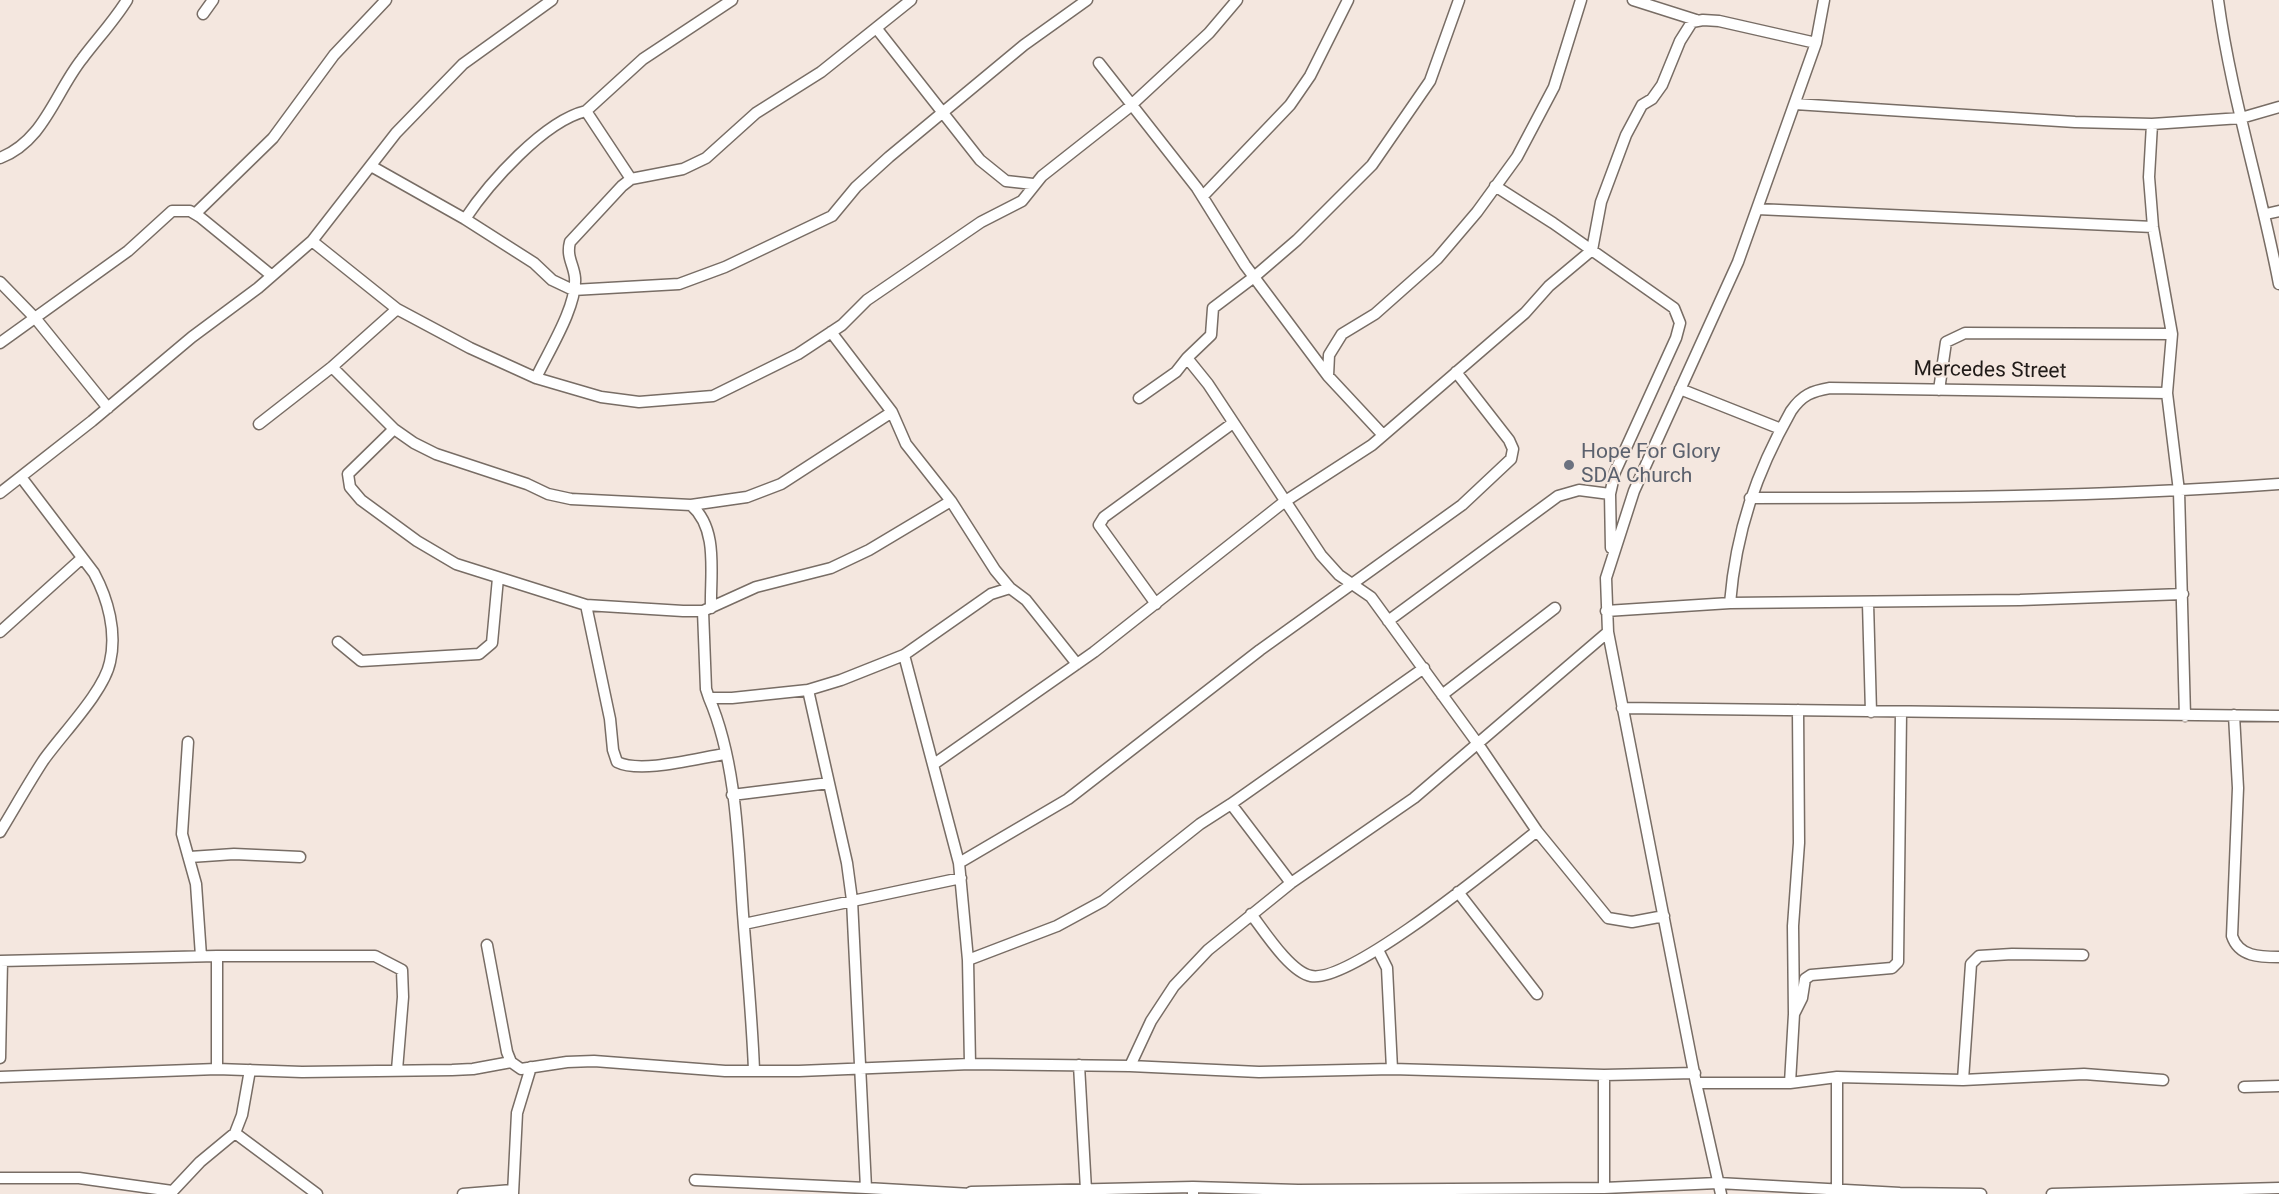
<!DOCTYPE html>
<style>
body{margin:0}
canvas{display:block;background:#f4e7df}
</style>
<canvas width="2279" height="1194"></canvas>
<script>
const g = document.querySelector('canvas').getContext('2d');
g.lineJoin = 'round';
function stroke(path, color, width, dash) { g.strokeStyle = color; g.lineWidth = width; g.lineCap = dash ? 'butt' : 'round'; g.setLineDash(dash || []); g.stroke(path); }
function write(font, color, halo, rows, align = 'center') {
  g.font = font + ' Roboto,sans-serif'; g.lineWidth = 4.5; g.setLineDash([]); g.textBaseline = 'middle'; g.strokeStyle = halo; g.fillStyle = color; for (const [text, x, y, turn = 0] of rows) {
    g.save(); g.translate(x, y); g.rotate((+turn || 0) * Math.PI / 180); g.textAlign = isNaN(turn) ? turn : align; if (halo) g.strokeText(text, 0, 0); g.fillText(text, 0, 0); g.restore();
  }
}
const minor = new Path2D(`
 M1633,0l63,20
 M2218,0c13,96 43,189 61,284
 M203,14l10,-14
 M877,29l103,131 26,21 27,3
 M1099,63l98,125 48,77 83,111 55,59
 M1795,104l280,18 77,2 89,-6 38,-11
 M2152,124l-3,53 4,50 19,107 -5,59 12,98 6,225
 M0,158c44,-17 55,-65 82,-99 15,-20 32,-38 45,-59
 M371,166l94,53c24,-36 79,-98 121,-108
 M631,179l-45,-68 57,-52 89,-59
 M1495,186l58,37 121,85 6,15 -4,15 -61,134 -5,22 1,54
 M1203,196l87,-91 20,-29 38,-76
 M1757,209l396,18
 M195,214l78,-76 61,-83 52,-55
 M2266,214l13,-3
 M465,219l69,44 18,17 21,10 106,-6 46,-17 107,-51 24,-29 33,-30 135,-112 63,-45
 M312,241l85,68 73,39 66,30 65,19 38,5 74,-6 85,-42 44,-29 25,-25 114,-78 41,-21 20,-25 85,-67 82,-76 28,-33
 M0,282l36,37 72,89
 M831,332l61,80 14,32 45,57 44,69 15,18
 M0,343l128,-92 44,-40h18l10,6 71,58
 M1187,358l24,-23 2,-27 41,-31 43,-37 75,-75 58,-84 29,-81
 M332,367l62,62 20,14 22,11 91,30 21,10 23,5 120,6c28,24 19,69 20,103
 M1328,376l1,-21 13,-21 33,-20 62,-55 40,-47 40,-55 37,-70 27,-87
 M536,378c12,-26 41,-71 39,-100 -1,-13 -9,-21 -5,-36l52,-56 9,-7 52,-10 23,-11 50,-45 65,-41 90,-72
 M1680,389l101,40
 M1939,390l7,-48 19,-9 207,1
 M1139,398l37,-26 11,-14 21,26 113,171 18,20 32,22 107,147 59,87 71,87 24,4 32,-6
 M259,424l73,-57 65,-58
 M394,429l-46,45 2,13 11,13 56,41 39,23 130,41 97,6h20l53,-24 75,-19 38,-18 82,-49
 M0,493l92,-72 100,-84 66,-49 54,-47 84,-108 67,-69 89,-64
 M1750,498c176,0 353,-1 529,-14
 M691,505l56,-8 34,-13 111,-72
 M1730,603c6,-72 26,-130 61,-192 11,-16 21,-20 39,-23l337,5
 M1868,603l3,109
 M1156,604l-57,-79 5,-8 129,-94
 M586,605l24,114 3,31 4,12c24,12 81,-4 108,-8
 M703,611l3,78 3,9h23l76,-8 33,-10 63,-25 87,-61 19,-6 16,12 51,64
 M1606,611l124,-8 290,-3 163,-6
 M1388,621l170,-125 21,-6 31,4
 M0,632l81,-73
 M338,642l23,19 118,-7 13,-11 6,-65
 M904,655l55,208 9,97 2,104
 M1442,695l113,-87
 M709,698c28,65 29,147 34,216 4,53 9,104 11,156
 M1622,708l657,8
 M2234,715l4,73 -6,148c7,21 28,21 47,21
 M188,742l-6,92 14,50 5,72
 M934,764l160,-112 190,-150 88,-57 153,-132 24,-27 43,-36 9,-48 25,-67 16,-30 10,-6 10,-14 18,-44 12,-19 11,-2 16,1 97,22
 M732,795l97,-12
 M1231,804l193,-136
 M0,832c14,-23 28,-48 43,-71 18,-26 61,-69 67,-99 7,-30 -2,-63 -16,-89l-73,-96
 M190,857l44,-3 66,3
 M959,863l109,-64 192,-149 202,-145 49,-46 2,-10 -4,-9 -53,-68
 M1458,892l79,102
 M1251,914c13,17 39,58 60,62 40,8 190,-117 226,-145
 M744,924l217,-46
 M487,945l20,107 4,10 10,7 46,-7 27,-1 131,10h74l171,-7 160,2 129,6 133,-3 212,6 91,-2
 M1378,950l9,18 5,101
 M968,960l89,-34 46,-25 97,-77 31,-20 60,79
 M0,961l217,-5h158l27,14 1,27 -6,73
 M1794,1014l8,-16 3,-19 6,-4 81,-7 6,-6 3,-249
 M0,1058l2,-97
 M1079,1065l7,125
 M1130,1066l21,-45 23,-35 34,-36 83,-67 123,-85 194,-166
 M217,1069v-113
 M1604,1075v113l114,-5 182,10 81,1
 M0,1077l217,-8 85,3 150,-2 21,-1 38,-7
 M1837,1077v112
 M1963,1080l121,-6 79,6
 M1696,1083h94l47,-6 126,3 8,-116 8,-8 33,-2 71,1
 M1790,1083l4,-69 -1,-88 6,-83 -1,-133
 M2244,1087l35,-1
 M235,1133l82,61
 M0,1178h79l93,13
 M695,1180l171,8 -14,-288 -5,-37 -39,-173
 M866,1188l105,6
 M971,1192l222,-5
 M170,1194l30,-32 35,-29 7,-18 8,-45
 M463,1194l49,-4
 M513,1194l4,-81 14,-46
 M1193,1194v-7l105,3
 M1299,1194l-1,-4 306,-2
 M1721,1194l-25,-111 -88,-451 -2,-54 28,-87 104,-229 78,-219 8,-43
 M2052,1194l227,-6`);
stroke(minor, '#786d65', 13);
stroke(minor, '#fff', 10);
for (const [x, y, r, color] of [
 [1569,465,6,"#6b7280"]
]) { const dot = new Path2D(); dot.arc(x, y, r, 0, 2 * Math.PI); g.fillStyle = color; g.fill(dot); stroke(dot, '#f4e7df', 2); }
write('21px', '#201b18', '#f4e7df', [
 ["Mercedes Street",1990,371,1]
]);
write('21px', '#5b616d', '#f4e7df', [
 ["Hope For Glory",1581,453],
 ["SDA Church",1581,477]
], 'left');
</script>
